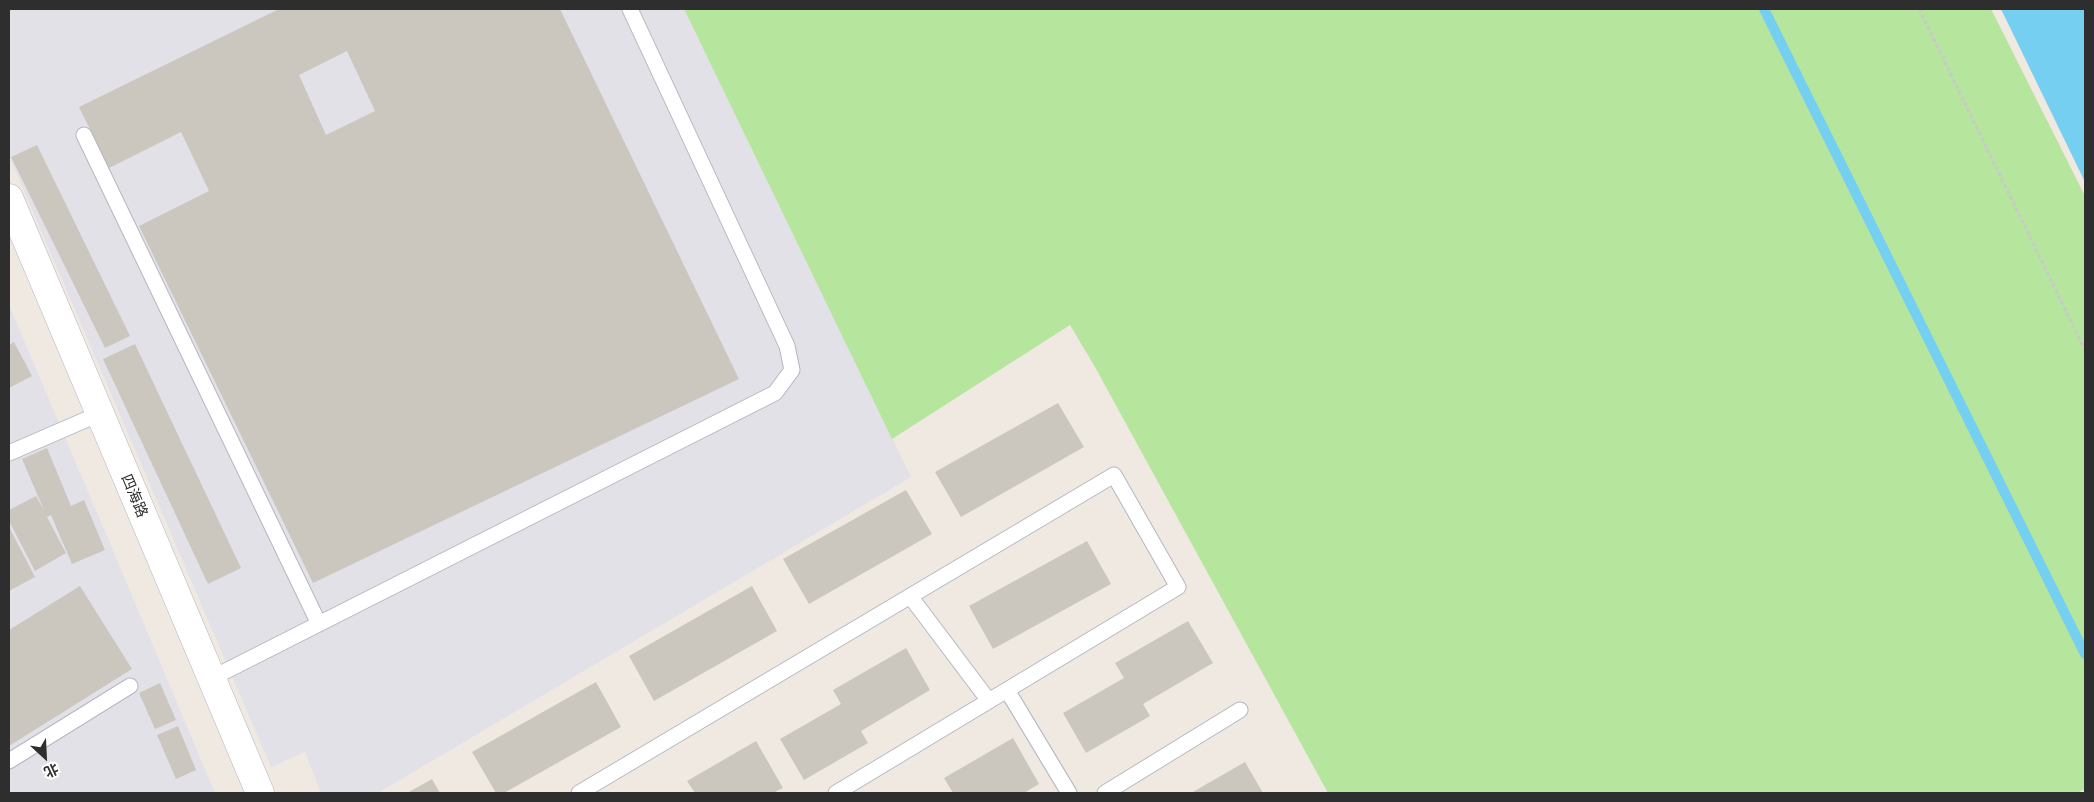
<!DOCTYPE html>
<meta charset="utf-8">
<style>
body{margin:0}
#map{position:relative;width:2094px;height:802px;overflow:hidden;background:#efe9e1;font-family:Mulish,"Noto Sans SC",sans-serif}
canvas{display:block}
.frame{position:absolute;inset:0;border:10px solid #2e2e2e;pointer-events:none}
.north{position:absolute;left:20px;top:732px;width:50px;height:50px;-webkit-text-stroke:4px #fff;paint-order:stroke;rotate:155deg;font-size:14px;font-weight:700;line-height:20px;text-align:center;color:#2e2e2e}
.north::after{content:'';display:block;margin:auto;width:18px;height:22px;background:#2e2e2e;clip-path:polygon(50% 0,100% 100%,50% 72%,0 100%)}
</style>
<div id="map">
<canvas width="2094" height="802"></canvas>
<div class="frame"></div>
<div class="north">北</div>
</div>
<script>
const g = document.querySelector('canvas').getContext('2d');
g.lineJoin = 'round';
function paint(path, color) { g.fillStyle = color; g.fill(path, 'evenodd'); }
function stroke(path, color, width, dash) { g.strokeStyle = color; g.lineWidth = width; g.lineCap = dash ? 'butt' : 'round'; g.setLineDash(dash || []); g.stroke(path); }
function write(font, color, halo, rows, align = 'center') {
  g.font = font + ' Mulish,"Noto Sans SC",sans-serif'; g.lineWidth = 4.5; g.setLineDash([]); g.textBaseline = 'middle'; g.strokeStyle = halo; g.fillStyle = color; for (const [text, x, y, turn = 0] of rows) {
    g.save(); g.translate(x, y); g.rotate((+turn || 0) * Math.PI / 180); g.textAlign = isNaN(turn) ? turn : align; if (halo) g.strokeText(text, 0, 0); g.fillText(text, 0, 0); g.restore();
  }
}
paint(new Path2D(`
 M9,9h675l227,468 -533,316h-57l-16,-41 -34,15 -262,-611z
 M9,305l103,243 103,245h-206z`), '#e3e1e8');
paint(new Path2D(`
 M684,9h1307l94,187v593l-8,4h-749l-233,-426 -25,-42 -178,114z`), '#b6e59e');
paint(new Path2D(`
 M2001,9h84v173z`), '#75cff0');
stroke(new Path2D(`
 M1764,9l321,645`), '#75cff0', 10);
paint(new Path2D(`
 M279,9h281l179,370 -426,204 -174,-357 70,-35 -28,-59 -72,36 -30,-61zM347,51l28,60 -49,24 -27,-60z
 M37,145l93,191 -25,12 -94,-191z
 M14,342l18,34 -23,12v-43z
 M135,344l106,224 -33,16 -105,-225z
 M1058,403l26,44 -123,70 -26,-45z
 M47,448l24,58 13,-6 21,50 -33,14 -21,-49 -4,2 19,36 -31,18 -26,-50v-11l27,-14 8,14 -22,-51z
 M906,490l26,44 -123,70 -26,-45z
 M9,527l26,50 -26,14z
 M1087,541l24,43 -118,65 -24,-43z
 M80,586l52,83 -123,77v-116z
 M752,586l25,45 -123,70 -25,-45z
 M1188,621l25,42 -70,41 7,12 -64,37 -23,-40 61,-35 -9,-15z
 M906,648l24,42 -69,41 7,12 -64,37 -24,-41 61,-35 -8,-14z
 M596,682l25,45 -117,66h-8l-24,-41z
 M160,683l16,37 -21,9 -16,-36z
 M178,726l18,44 -20,9 -19,-44z
 M1013,738l26,46 -15,9h-71l-9,-15z
 M756,741l27,47 -10,5h-78l-8,-12z
 M1245,762l18,31h-72z
 M432,779l8,14h-33z`), '#cbc7bf');
const service = new Path2D(`
 M84,135l235,489
 M9,453l90,-39
 M910,596l79,105
 M210,679l565,-286 17,-23 -5,-24 -157,-337
 M1007,690l62,103
 M9,761l121,-75
 M579,793l535,-318 64,112 -342,206
 M1105,793l135,-83`);
const tertiary = new Path2D(`
 M9,198l251,595`);
stroke(service, '#b4b7c1', 17);
stroke(tertiary, '#b4b7c1', 29);
stroke(new Path2D(`
 M1919,9l166,341`), '#c9c9c9', 3, [4, 2.5]);
stroke(service, '#fff', 15);
stroke(tertiary, '#fff', 28);
write('15px', '#2e2e2e', '#fff', [
 ["四海路",134,496,67]
]);
</script>
